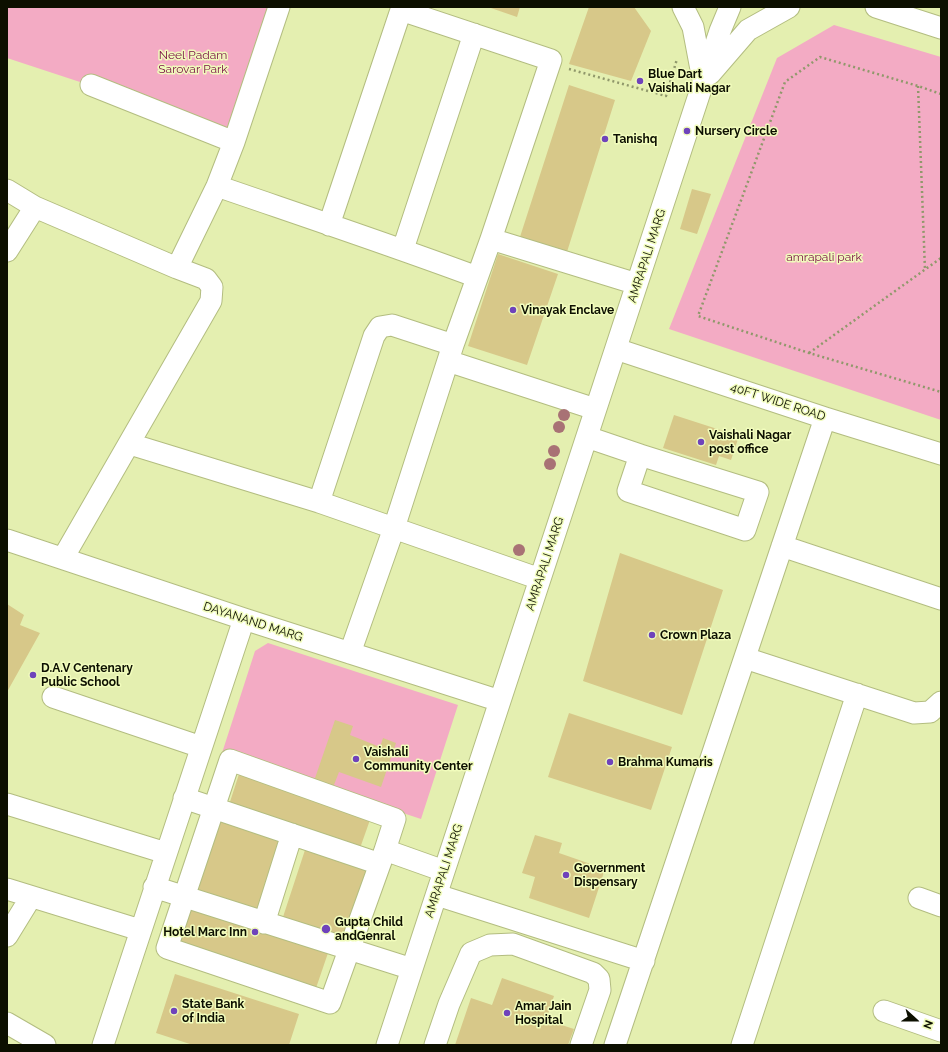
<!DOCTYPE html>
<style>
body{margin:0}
#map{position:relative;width:948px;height:1052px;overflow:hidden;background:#e4efb0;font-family:Raleway,sans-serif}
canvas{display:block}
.frame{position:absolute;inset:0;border:8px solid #0c0f00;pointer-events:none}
.north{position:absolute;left:896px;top:1000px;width:40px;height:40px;-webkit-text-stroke:3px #f1fcbc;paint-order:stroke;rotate:111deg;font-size:11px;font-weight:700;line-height:16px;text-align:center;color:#0c0f00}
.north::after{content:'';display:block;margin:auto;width:14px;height:18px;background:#0c0f00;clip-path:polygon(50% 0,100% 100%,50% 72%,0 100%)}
</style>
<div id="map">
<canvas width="948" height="1052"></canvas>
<div class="frame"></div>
<div class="north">N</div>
</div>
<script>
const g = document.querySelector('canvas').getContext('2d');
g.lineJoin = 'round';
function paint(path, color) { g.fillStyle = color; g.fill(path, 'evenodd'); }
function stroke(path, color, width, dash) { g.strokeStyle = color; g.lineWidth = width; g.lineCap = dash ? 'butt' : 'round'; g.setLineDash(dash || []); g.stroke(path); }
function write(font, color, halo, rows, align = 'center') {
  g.font = font + ' Raleway,sans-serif'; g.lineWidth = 3; g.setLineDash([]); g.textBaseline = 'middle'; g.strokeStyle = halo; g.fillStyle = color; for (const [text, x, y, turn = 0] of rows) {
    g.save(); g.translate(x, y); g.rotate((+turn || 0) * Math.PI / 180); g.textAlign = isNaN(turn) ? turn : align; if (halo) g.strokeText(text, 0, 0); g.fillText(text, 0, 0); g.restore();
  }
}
paint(new Path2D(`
 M7,7h263l-41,124 -222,-73z
 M834,25l107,32v363l-272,-91 108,-271z
 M268,643l190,62 -37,114 -199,-66 33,-102z`), '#f3abc4');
paint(new Path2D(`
 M488,7h32l-3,10z
 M589,7h45l17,24 -20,50 -62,-17z
 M569,85l46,15 -49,155 -47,-15z
 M692,189l19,5 -14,40 -17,-5z
 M498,254l60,20 -31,91 -59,-19z
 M674,415l65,21 -8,24 -12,-4 -3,9 -53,-17z
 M620,553l103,37 -41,125 -99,-34z
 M7,604l17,11 -4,10 20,8 -33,59z
 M569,713l103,34 -21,63 -103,-33z
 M335,720l18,6 -3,9 30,12 3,-9 13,5 -15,44 -42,-15 -7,18 -18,-9z
 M239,774l132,43 -12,34 -131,-43z
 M219,816l63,22 -26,77 -64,-21z
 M535,835l27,8 -3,10 46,16 -16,49 -60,-20 6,-21 -13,-4z
 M305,850l63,21 -25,73 -62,-21z
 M187,907l141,46 -13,38 -140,-45z
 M175,974l124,40 -10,31h-96l-37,-12z
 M502,978l52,18 -8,24 28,9 -6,16h-113l16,-47 21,7z`), '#d7c889');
const minor = new Path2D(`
 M683,7l10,20 10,53
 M876,7l65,21
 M710,74l38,-44 41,-23
 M91,85l143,57
 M217,186c87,30 174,59 260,91
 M7,190l28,17 142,61 29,11 6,8 -1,14 -148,257
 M329,225l73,-218
 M491,239l146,45
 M403,249l71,-215
 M7,251l28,-44
 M177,268l40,-82 17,-44 45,-135
 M616,349l209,69 116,36
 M448,361l147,48
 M587,437l53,18 -12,36 117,39 13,-38 -118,-37
 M130,444l189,58 221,77
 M319,502l55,-166 6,-9 12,-2 61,20
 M7,540l237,79 256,82
 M782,546l159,53
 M350,653l44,-125 59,-183 38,-106 60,-179 -150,-50
 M745,658l169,55 16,-1 11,-10
 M53,697l148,50
 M184,798l196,66
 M7,804l159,49
 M385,850l10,-31 -165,-59 -63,188 163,55 55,-153 59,21
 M154,887l258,82
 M7,889l133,41
 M437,895l207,66
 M919,898l22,8
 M264,923l28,-89
 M7,936l24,-39
 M884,1011l57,20
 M7,1023l38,22
 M103,1045l141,-426
 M387,1045l333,-1014 10,-24
 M435,1045l14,-41 22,-51 19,-8 23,-1 80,29 6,6 1,11 -19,55
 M615,1045l210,-627
 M742,1045l115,-351`);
stroke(minor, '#b3bd80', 23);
stroke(new Path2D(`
 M569,69l97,27 11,-37
 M918,86l7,184
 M941,94l-23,-8 -98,-29 -35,25 -87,234 111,37 132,39
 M809,353l132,-95`), '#90986b', 2.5, [2, 3]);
stroke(minor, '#fff', 21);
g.fillStyle = '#a87275';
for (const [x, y] of [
 [564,415],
 [559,427],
 [554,451],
 [550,464],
 [519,550]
]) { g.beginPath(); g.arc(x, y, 6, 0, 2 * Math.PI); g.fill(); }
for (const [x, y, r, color] of [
 [640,81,4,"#6f43bb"],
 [687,131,4,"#6f43bb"],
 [605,139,4,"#6f43bb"],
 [513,310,4,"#6f43bb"],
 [701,442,4,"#6f43bb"],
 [652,635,4,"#6f43bb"],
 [33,675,4,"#6f43bb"],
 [356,759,4,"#6f43bb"],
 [610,762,4,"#6f43bb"],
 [566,875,4,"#6f43bb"],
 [326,929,5,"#6f43bb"],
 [255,932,4,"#6f43bb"],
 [174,1011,4,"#6f43bb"],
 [507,1013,4,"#6f43bb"]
]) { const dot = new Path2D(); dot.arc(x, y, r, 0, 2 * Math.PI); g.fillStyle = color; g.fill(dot); stroke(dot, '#f1fcbc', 1.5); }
write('12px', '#770c44', '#f1fcbc', [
 ["Neel Padam",193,55],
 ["Sarovar Park",193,69],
 ["amrapali park",824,257]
]);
write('bold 12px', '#0c0f00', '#f1fcbc', [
 ["Blue Dart",648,74],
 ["Vaishali Nagar",648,88],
 ["Nursery Circle",695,131],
 ["Tanishq",613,139],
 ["Vinayak Enclave",521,310],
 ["Vaishali Nagar",709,435],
 ["post office",709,449],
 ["Crown Plaza",660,635],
 ["D.A.V Centenary",41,668],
 ["Public School",41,682],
 ["Vaishali",364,752],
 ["Community Center",364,766],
 ["Brahma Kumaris",618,762],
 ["Government",574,868],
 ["Dispensary",574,882],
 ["Gupta Child",335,922],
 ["andGenral",335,936],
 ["Hotel Marc Inn",247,932,"right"],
 ["State Bank",182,1004],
 ["of India",182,1018],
 ["Amar Jain",515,1006],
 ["Hospital",515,1020]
], 'left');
write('12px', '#0c0f00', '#f1fcbc', [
 ["AMRAPALI MARG",647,256,-72],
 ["40FT WIDE ROAD",778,402,18],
 ["AMRAPALI MARG",545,564,-72],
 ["DAYANAND MARG",253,622,18],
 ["AMRAPALI MARG",444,871,-72]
]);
</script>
